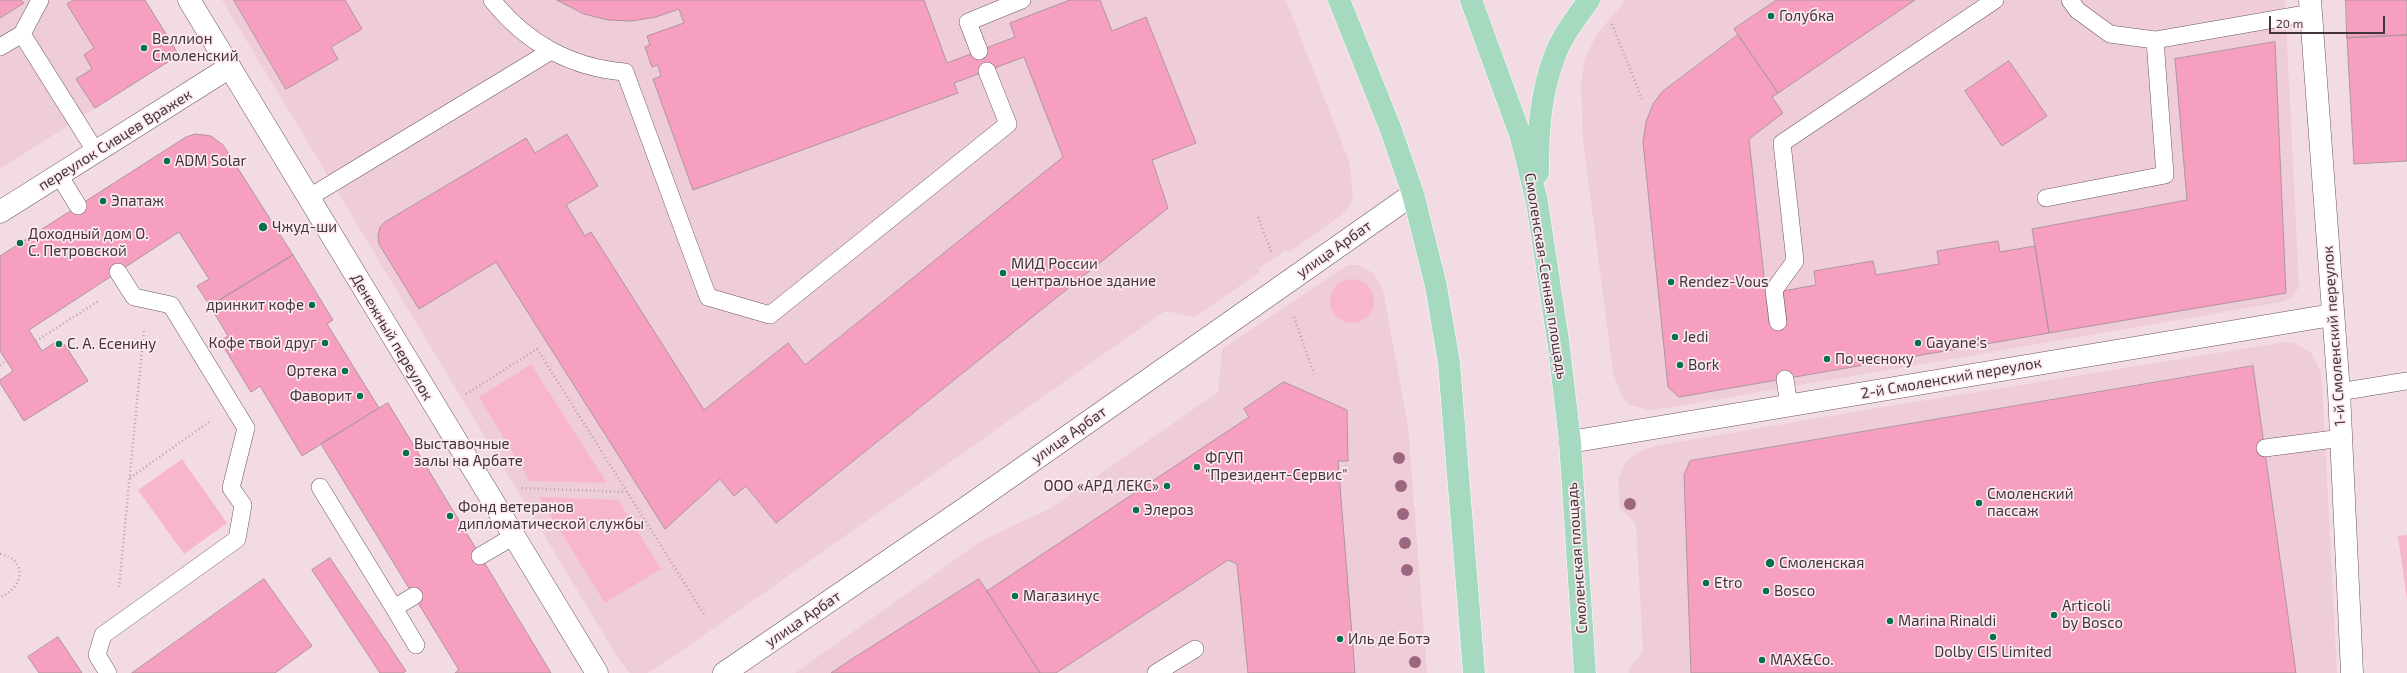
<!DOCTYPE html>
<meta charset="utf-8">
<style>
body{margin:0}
#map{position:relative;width:2407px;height:673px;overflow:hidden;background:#f3dbe3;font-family:"Exo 2",sans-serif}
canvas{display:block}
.scale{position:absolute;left:2269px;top:16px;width:116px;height:18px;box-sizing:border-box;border:2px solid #40363a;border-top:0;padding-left:5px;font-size:12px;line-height:14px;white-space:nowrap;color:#40363a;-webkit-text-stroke:3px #fde9f0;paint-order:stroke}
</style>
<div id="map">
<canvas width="2407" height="673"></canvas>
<div class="scale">20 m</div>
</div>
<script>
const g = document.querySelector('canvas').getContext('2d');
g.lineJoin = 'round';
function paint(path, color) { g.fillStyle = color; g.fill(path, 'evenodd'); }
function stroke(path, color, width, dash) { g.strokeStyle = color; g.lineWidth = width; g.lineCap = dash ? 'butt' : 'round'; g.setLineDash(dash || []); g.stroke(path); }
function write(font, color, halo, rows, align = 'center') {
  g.font = font + ' "Exo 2",sans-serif'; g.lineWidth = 3.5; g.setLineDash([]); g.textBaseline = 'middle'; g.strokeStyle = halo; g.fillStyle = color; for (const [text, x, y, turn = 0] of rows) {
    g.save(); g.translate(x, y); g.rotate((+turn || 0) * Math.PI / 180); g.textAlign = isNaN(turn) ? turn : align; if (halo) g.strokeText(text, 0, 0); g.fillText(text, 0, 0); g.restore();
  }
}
paint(new Path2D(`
 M0,0h145l34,55 -179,114z
 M222,0h1064l64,164 3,34 -5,10 -8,8 -52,37 -2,-3 -28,19 2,3 -65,45 -30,-6 -495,348 -23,14h-17l-12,-15z
 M1626,0h659l14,287 -8,11 -9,4 -615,106 -18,2 -18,-5 -8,-6 -10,-26 -30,-234 -2,-55 4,-26 12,-24z
 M1348,265h11l14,8 10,17 25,136 19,247h-632l186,-132 68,-32 169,-117 4,-43z
 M2285,342l10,1 16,10 9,17 2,11 15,292h-708l-1,-4 15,-17 -7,-128 -16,-16 -2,-28 7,-17 13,-11 21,-7 231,-39z`), '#eecdd8');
paint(new Path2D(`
 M1330 301a22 22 0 1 1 44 0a22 22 0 1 1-44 0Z
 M531,364l76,119 -77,-2 -51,-84z
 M182,459l45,64 -43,31 -46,-64z
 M539,497l79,3 43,69 -56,34z
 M2407,535v65l-9,-64z`), '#f8b6ce');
const building = new Path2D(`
 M0,0h21l3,3 -24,15z
 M74,0h71l34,55 -84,53 -19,-29 16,-10 -8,-14 10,-7 -27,-44z
 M234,0h111l17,29 -31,18 7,12 -52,30z
 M557,0h367l23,63 68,-26 -5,-14 60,-23h30l12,31 34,-14 50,126 -44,17 16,48 -392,315 -30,-37 -12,10 -14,-17 -55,50 -169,-267 -77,47 -40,-65 -1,-9 2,-8 5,-5 141,-84 9,15 32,-19 31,52 -32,19 19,31 6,-4 113,178 84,-67 17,22 258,-208 -39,-100 -70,26 4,10 -265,97 -40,-111 8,-3 -3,-11 -6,2 -7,-20 5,-2 -3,-9 37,-13 -5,-14 -23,8 -24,4 -24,-1 -24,-6z
 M1777,0h138l-137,93 -44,-64z
 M2346,0h61v35l-60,3z
 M1738,35l40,58 -6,4 11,16 -34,26 20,184 18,-2 -4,-30 33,-6 -2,-14 59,-10 3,14 63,-11 -2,-13 61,-10 2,11 35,-6 14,87 -370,64 -11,-10 -25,-245 3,-20 7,-18 9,-12z
 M2407,35v126l-53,3 -7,-126z
 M2275,42l11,251 -237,40 -17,-104 155,-29 -12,-141z
 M2009,61l38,55 -45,30 -37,-55z
 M196,134l15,2 12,9 70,110 -83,51 -13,-20 12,-7 -30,-47 -150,98 13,21 12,-8 11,2 23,36 -64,40 -24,-38v-3l13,-9 -13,-20v-95l186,-119z
 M293,255l40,65 -6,4 52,84 -77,48 -42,-70 -9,6 -20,-33 -11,-18 8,-5 -18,-30z
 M2253,366l43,307h-605l-7,-198 6,-14z
 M1284,382l63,28 1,51h-10l17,212h-107l-11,-109 -9,-4 -172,113h-16l-53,-82 262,-174 -5,-8z
 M388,403l163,270h-96l4,-3 -138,-226z
 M330,558l76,113 -3,2h-23l-68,-103z
 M264,579l48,67 -37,27h-143z
 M979,579l61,94h-209l21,-14z
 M58,637l24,36h-43l-11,-16z`);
paint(building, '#f79fc0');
stroke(building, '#ad969e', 1);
const service = new Path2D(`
 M492,0c33,42 79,68 133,72l83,225 62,18 238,-191 -21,-53
 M2070,0l7,10 33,24 45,6 155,-27
 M22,34l18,-34
 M0,47l22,-13 74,118
 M979,51l-11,-29 54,-22
 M59,175l19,31
 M308,198l243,-147
 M2046,198l119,-23 -10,-135
 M1778,322l-4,-32 21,-29 -13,-118 213,-143
 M1785,379l4,27
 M2339,392l68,-11
 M2265,448l77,-10
 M320,487l74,121
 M480,556l34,-20
 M414,596l-20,12 22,37
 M108,673l-11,-18 6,-20 134,-96 6,-34 -12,-17 15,-60 -75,-123 -37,-8 -16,-25
 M1156,673l39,-24`);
const minor = new Path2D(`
 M189,0l408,673
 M2310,0l29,392 13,281
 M0,212l230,-145
 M1570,442l762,-127
 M724,673l243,-166 446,-313`);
const primary = new Path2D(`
 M1339,0l52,130 22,64 23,92 13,77 25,310
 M1471,0l50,137 16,65 22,145 11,95 15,231
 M1538,173c0,-39 2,-78 16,-115 7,-21 22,-40 35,-58`);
stroke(service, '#6b565d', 18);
stroke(minor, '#6b565d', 23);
stroke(primary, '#fff', 23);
stroke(new Path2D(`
 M1612,24l30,75
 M1258,217l14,37
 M1294,317l20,57
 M36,341l64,-41
 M0,365l6,-4
 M466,394l71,-45 167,265
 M130,478l79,-56
 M522,488l105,4
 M0,554c28,5 24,34 0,43
 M119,587l25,-257`), '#b5a2a8', 2.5, [1, 3]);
stroke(service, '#fff', 17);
stroke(minor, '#fff', 22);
stroke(primary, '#a6dac0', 22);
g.fillStyle = '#9c6680';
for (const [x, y] of [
 [1399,458],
 [1401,486],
 [1630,504],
 [1403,514],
 [1405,543],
 [1407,570],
 [1415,662]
]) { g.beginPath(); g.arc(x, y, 6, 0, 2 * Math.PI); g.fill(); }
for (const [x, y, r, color] of [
 [1771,16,4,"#027149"],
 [144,48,4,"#027149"],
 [167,161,4,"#027149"],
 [103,201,4,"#027149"],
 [263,227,5,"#027149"],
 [20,243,4,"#027149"],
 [1003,273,4,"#027149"],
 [1671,282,4,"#027149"],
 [312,305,4,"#027149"],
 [1675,337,4,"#027149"],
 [325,343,4,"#027149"],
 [1918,343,4,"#027149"],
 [59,344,4,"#027149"],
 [1827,359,4,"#027149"],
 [1680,365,4,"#027149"],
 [345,371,4,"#027149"],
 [360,396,4,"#027149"],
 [406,453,4,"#027149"],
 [1197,467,4,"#027149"],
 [1167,486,4,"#027149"],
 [1979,503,4,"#027149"],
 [1136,510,4,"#027149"],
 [450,516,4,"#027149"],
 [1770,563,5,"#027149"],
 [1706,583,4,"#027149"],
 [1766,591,4,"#027149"],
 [1015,596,4,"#027149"],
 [2054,615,4,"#027149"],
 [1890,621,4,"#027149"],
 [1993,637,4,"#027149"],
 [1340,639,4,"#027149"],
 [1762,660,4,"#027149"]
]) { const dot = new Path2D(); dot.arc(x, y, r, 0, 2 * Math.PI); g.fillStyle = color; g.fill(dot); stroke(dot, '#fde9f0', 1.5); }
write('15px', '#40363a', '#fde9f0', [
 ["Голубка",1779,16],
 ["Веллион",152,39],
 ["Смоленский",152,56],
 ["ADM Solar",175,161],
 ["Эпатаж",111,201],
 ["Чжуд-ши",272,227],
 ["Доходный дом О.",28,234],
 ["С. Петровской",28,251],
 ["МИД России",1011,264],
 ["центральное здание",1011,281],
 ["Rendez-Vous",1679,282],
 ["дринкит кофе",304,305,"right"],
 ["Jedi",1683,337],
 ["Кофе твой друг",317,343,"right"],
 ["Gayane's",1926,343],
 ["С. А. Есенину",67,344],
 ["По чесноку",1835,359],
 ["Bork",1688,365],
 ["Ортека",337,371,"right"],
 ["Фаворит",352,396,"right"],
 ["Выставочные",414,444],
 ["залы на Арбате",414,461],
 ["ФГУП",1205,458],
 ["\"Президент-Сервис\"",1205,475],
 ["ООО «АРД ЛЕКС»",1159,486,"right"],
 ["Смоленский",1987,494],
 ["пассаж",1987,511],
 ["Фонд ветеранов",458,507],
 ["дипломатической службы",458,524],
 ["Элероз",1144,510],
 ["Смоленская",1779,563],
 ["Etro",1714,583],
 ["Bosco",1774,591],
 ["Магазинус",1023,596],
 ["Articoli",2062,606],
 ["by Bosco",2062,623],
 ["Marina Rinaldi",1898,621],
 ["Иль де Ботэ",1348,639],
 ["Dolby CIS Limited",1993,652,"center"],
 ["MAX&Co.",1770,660]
], 'left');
write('15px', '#40363a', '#fde9f0', [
 ["переулок Сивцев Вражек",115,140,-32],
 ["улица Арбат",1334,249,-35],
 ["Смоленская-Сенная площадь",1546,276,81],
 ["1-й Смоленский переулок",2334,336,-94],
 ["Денежный переулок",392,337,59],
 ["2-й Смоленский переулок",1951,378,-10],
 ["улица Арбат",1069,435,-35],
 ["Смоленская площадь",1577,558,-94],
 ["улица Арбат",803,619,-34]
]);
</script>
